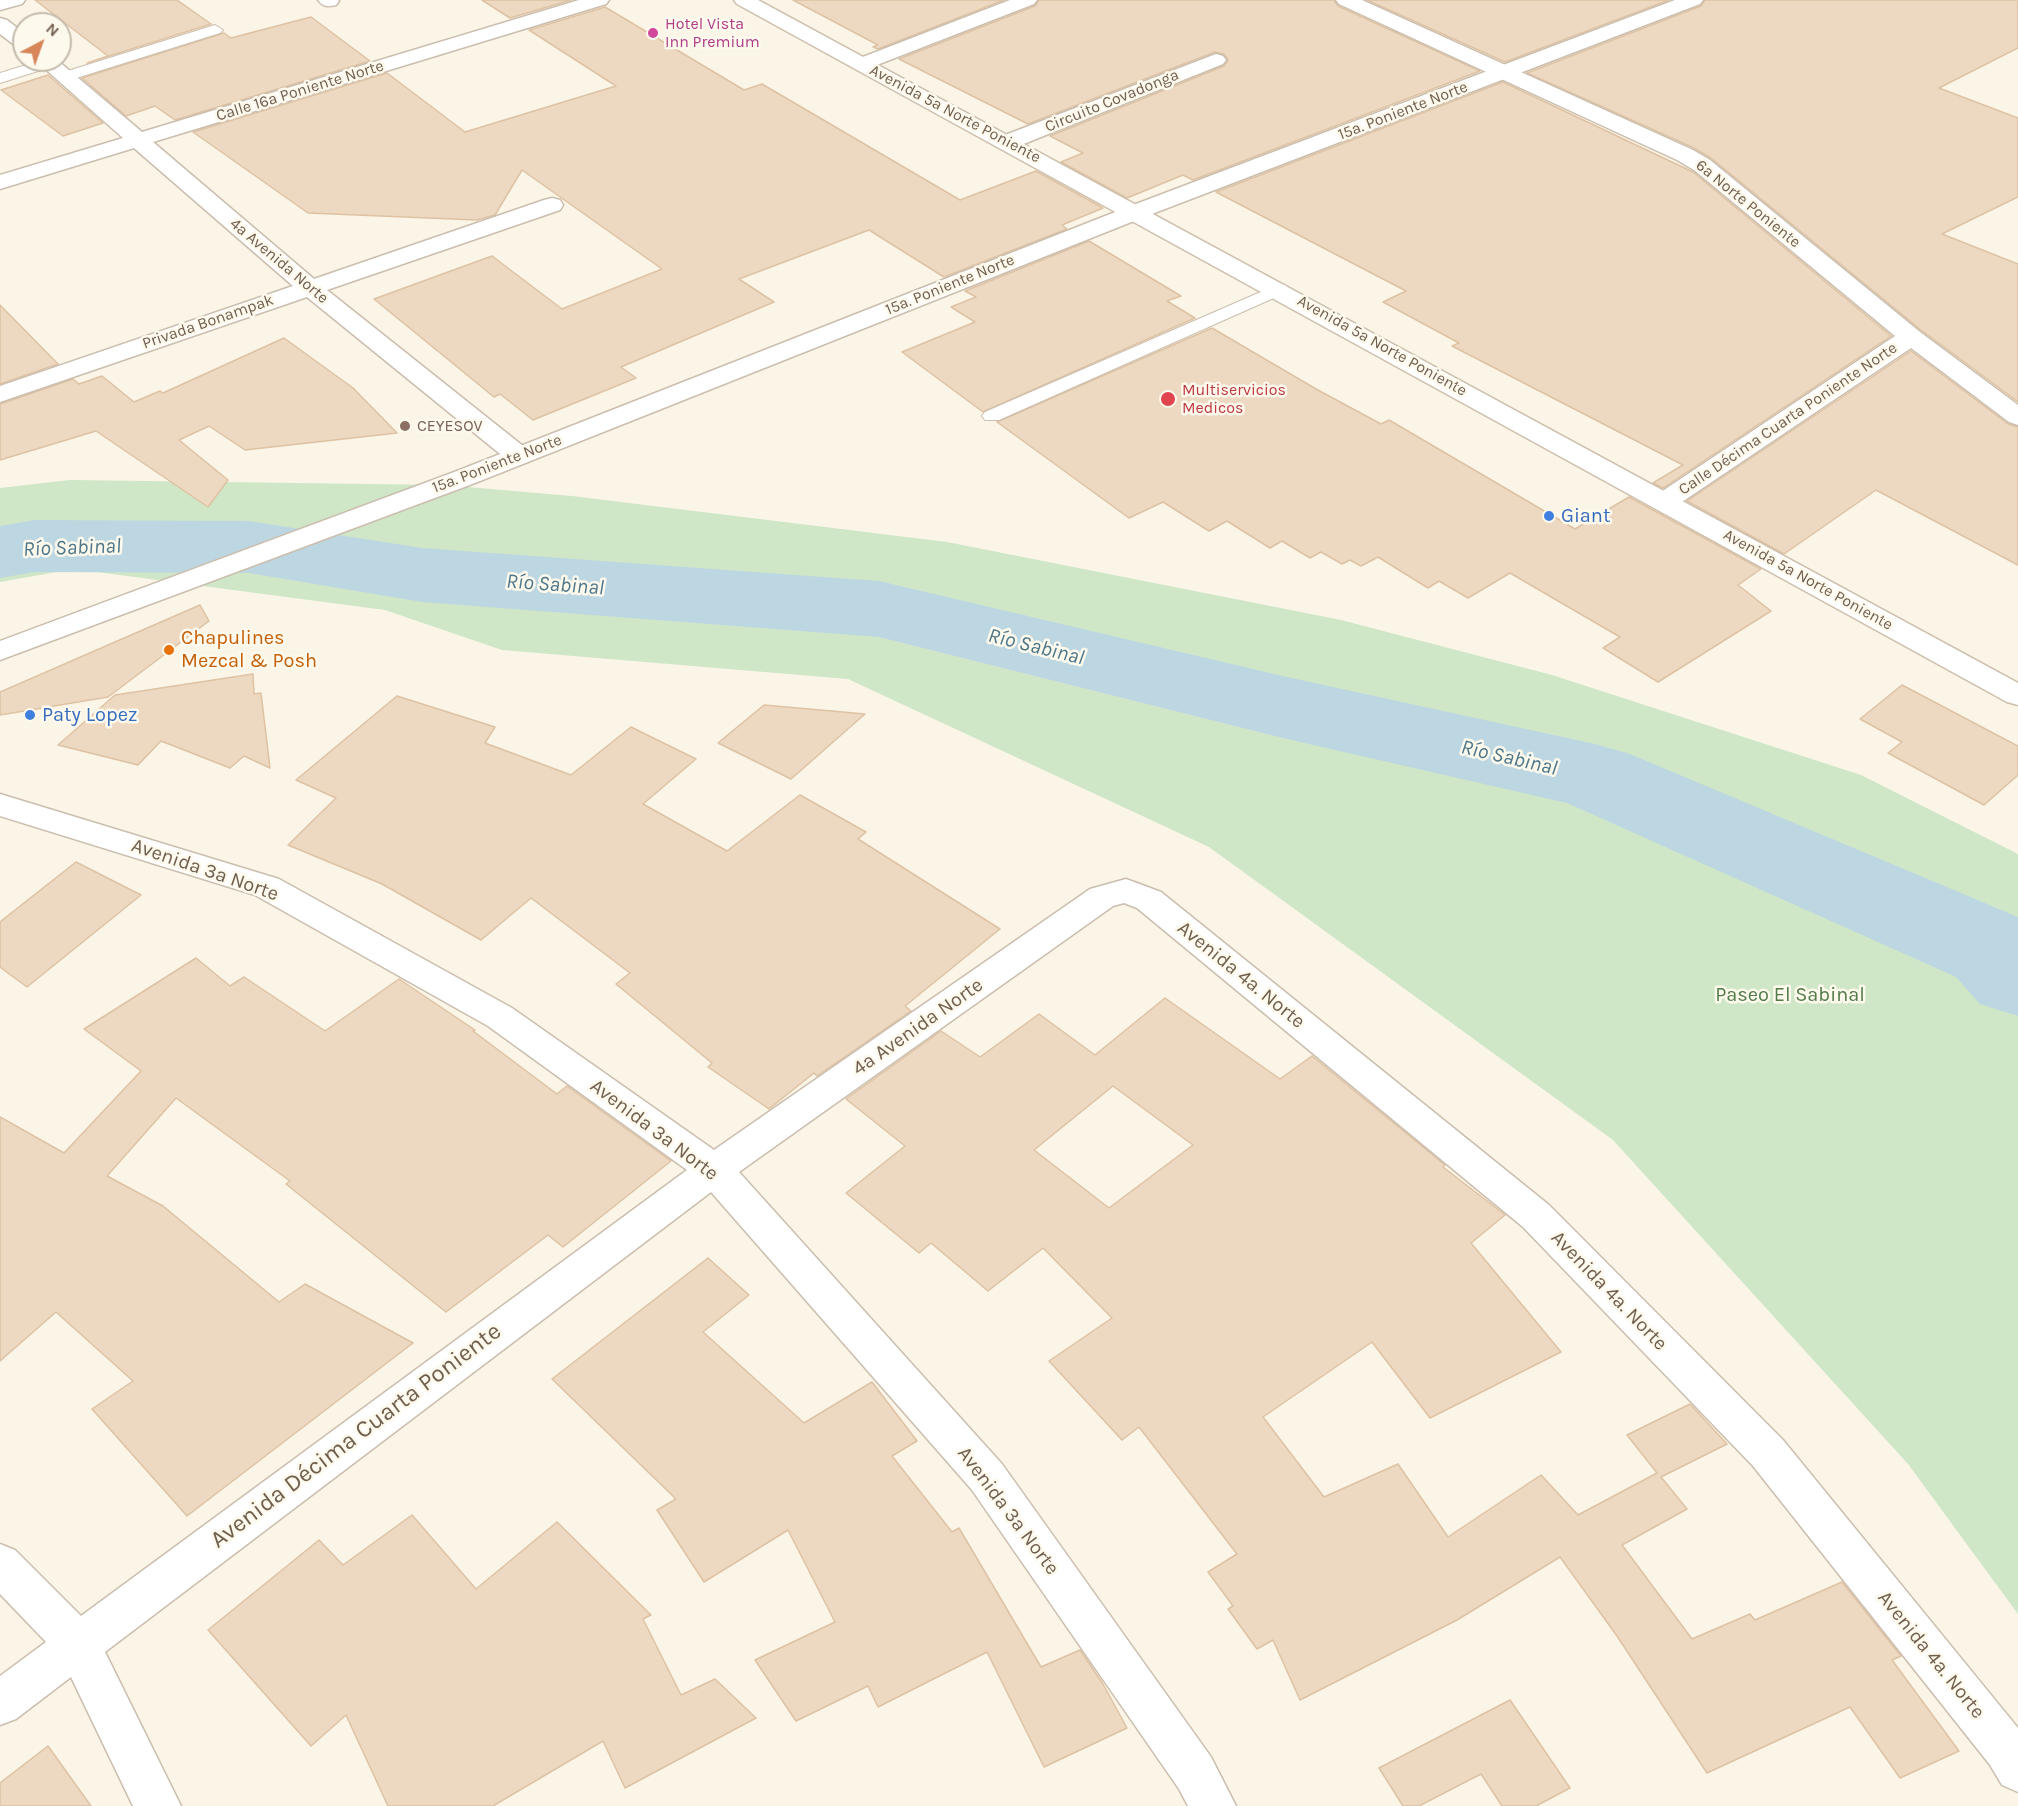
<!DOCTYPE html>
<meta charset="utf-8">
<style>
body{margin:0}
#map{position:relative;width:2018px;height:1806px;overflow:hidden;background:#faf5e7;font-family:Karla,sans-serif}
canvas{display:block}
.north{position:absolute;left:12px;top:12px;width:60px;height:60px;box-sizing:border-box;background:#fdf9ed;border:2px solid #c5bbad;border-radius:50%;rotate:41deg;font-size:16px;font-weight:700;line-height:24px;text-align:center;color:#715f4e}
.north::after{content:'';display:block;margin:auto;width:21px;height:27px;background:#d78659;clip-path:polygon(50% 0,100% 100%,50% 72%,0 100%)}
</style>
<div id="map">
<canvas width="2018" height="1806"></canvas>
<div class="north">N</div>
</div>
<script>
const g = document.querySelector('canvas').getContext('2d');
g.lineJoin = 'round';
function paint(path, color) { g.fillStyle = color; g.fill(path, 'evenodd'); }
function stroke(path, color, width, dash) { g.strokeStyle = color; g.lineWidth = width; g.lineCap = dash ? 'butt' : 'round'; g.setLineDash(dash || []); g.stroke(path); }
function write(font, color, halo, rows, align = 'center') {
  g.font = font + ' Karla,sans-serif'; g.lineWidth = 5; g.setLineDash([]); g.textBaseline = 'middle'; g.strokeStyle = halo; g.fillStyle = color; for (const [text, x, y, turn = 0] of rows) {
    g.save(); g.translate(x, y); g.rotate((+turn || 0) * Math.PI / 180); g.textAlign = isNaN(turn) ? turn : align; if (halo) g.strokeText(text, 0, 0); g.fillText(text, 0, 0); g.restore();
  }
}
paint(new Path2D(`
 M70,480l374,5 128,11 375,46 394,78 211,55 309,100 157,79v760l-110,-150 -295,-324 -404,-293 -361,-168 -346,-29 -117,-40 -311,-41 -74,13v-94z`), '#cfe6c7');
paint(new Path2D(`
 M35,520l214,1 173,27 457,33 408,96 308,67 35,10 388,163v99l-38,-12 -24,-27 -389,-174 -280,-64 -408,-102 -457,-35 -173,-29 -214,-1 -35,6v-52z`), '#bdd7e2');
const building = new Path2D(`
 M35,0h142l34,24 -124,39 21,-7z
 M482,0h89l-61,18z
 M793,0h211l-126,49 -5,-2 5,-2z
 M1039,0h295l4,6 142,65 -287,109 -10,-5 -56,23 -66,-36 22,-9 -33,-17 174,-70 4,-6 -4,-6 -9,-2 -187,72 -129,-65 136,-53z
 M1367,0h302l-164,62z
 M1705,0h313v48l-79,40 79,30v79l-76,37 76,30v138l-97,-72 -210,-172 -17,-10 -167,-75 174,-67z
 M605,7l139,83 18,-6 198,116 76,-29 67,37 -41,17 5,4 -123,48 -75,-47 -130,49 35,23 -153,65 15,11 -103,42 -33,-26 -6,3 -120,-98 118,-43 70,53 100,-40 -140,-99 -27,45 -18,5 -169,-7 -115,-81 194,-59 78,59 151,-46 -87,-56z
 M311,17l59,44 -195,59 -20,-14 -29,10 -44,-38 142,-45 7,5z
 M48,75l55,48 -40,13 -62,-46z
 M1503,82l190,90 198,164 -228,152 -10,-5 30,-18 -231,-119 7,-3 -76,-41 23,-11 -190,-99z
 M1089,241l92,55 -14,5 28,17 -212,94 -81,-60 73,-30 -24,-15 25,-10 -11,-6z
 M0,305l58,59 -58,20z
 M1212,328l104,61 65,35 8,-4 186,109 54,-32 132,72 -23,16 33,26 -113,71 -55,-34 17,-11 -110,-64 -42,25 -29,-17 -11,7 -50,-31 -17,9 -11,-6 -8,4 -21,-12 -11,6 -28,-17 -12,7 -43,-27 -18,10 -46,-29 -34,16 -132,-96z
 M284,338l69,50 44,45 -152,17 -36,-24 -30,14 49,40 -20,27 -112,-76 -96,29v-56l73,-25 6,5 23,-8 32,26 26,-11 3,2z
 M1911,351l97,73 10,3v138l-142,-75 -92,64 -97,-53z
 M200,605l9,16 -101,76 -108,18v-23z
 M253,674l1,20 7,-1 9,75 -26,-12 -14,12 -69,-27 -23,24 -80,-20 57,-50z
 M1902,685l116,61v29l-34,30 -96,-52 14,-11 -42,-23z
 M397,696l98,31 -10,16 86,32 60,-48 65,32 -53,45 84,47 73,-56 66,37 -8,7 142,90 -95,77 6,5 -94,65 -3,-3 -45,36 -61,-42 4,-4 -96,-79 14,-11 -99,-75 -50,42 -99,-56 -94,-39 48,-47 -40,-18z
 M764,705l101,9 -74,65 -73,-36z
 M76,862l65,33 -114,92 -27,-20v-45z
 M196,958l34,28 14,-9 81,54 74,-52 76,51 -2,1 84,63 10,-8 104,75 -108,86 -15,-12 -102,77 -160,-128 4,-3 -114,-83 -69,78 56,30 116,96 26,-18 108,59 -226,173 -95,-107 41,-28 -77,-69 -56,49v-244l64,36 77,-82 -57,-42z
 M1165,998l115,81 32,-23 133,109 -2,2 62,48 -34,28 90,109 -131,66 -58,-76 -109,75 61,80 74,-33 50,73 93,-62 37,40 79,-42 -30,-38 63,-31 37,40 -66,33 26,32 -65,36 70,94 58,-25 5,6 87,-38 59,74 -9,4 67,91 -59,27 -50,-71 -143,66 -90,-137 -57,-79 -103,63 -157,80 -27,-60 -16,9 -29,-40 5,-3 -25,-34 29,-18 -98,-127 -17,13 -73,-79 63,-43 -69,-70 -55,43 -57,-48 -12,10 -73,-60 59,-47 -59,-47 95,-68 39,26 59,-43 56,41zM1113,1086l80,59 -84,63 -75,-58z
 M708,1258l41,37 -46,37 101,91 68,-41 45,59 -25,15 60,76 7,-4 82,139 39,-17 23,34 24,44 -83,39 -57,-115 -109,55 -10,-21 -72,35 -41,-61 80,-38 -47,-92 -84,52 -47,-72 19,-11 -124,-120z
 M412,1515l64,74 81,-67 94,93 -8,4 38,76 34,-16 41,39 -131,70 -22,-47 -110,65h-105l-42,-91 -35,31 -103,-116 111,-90 24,25z
 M1510,1700l60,88 -34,18h-34l-21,-32 -62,32h-16l-24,-38z
 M48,1746l43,60h-91v-23z`);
paint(building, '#edd9c1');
stroke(building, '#dec2a3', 1.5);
const service = new Path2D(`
 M215,25l8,5 -3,3 -150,47h-12l-2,-3 2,-3z
 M42,60h12l2,3 -2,3 -54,17v-10z
 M1279,284l6,1 3,4 -3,4 -286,127h-14l-3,-4 3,-4z`);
const minor = new Path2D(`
 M0,0h25l-3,4 -22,6z
 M318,0h20l1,1 -3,4c-8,2 -13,2 -18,-5z
 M579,0h30l-3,4 -453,138 161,137 230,-79 8,-2 8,2 3,5 -3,5 -233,80 201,160 4,6 -4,6 -9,2 -9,-2 -203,-165 -307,105v-16l293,-100 -159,-138 -134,41v-14l123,-37 -88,-78h22l85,72z
 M1010,0h27l-3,4 -165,64h-14l-3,-4 3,-4z
 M1336,0h26l331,150 17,10 210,172 98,73v20l-9,-3 -98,-74 -238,160 -9,2 -9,-2 -4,-6 4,-6 240,-160 -201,-166 -17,-10 -338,-156z
 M0,18l7,2 17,13v16l-7,-2 -17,-13z
 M1216,54l7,2 3,4 -3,4 -207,83 -8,1 -8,-1 -3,-5 3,-5z
 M0,794l279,85 233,129 202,142 376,-261 36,-10 35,13 388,313 234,235 235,288v64l-16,-7 -12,-20 -237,-299 -230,-239 -386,-319 -13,-5 -11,3 -374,266 263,292 209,293 25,49h-48l-9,-17 -207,-299 -261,-298 -606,460 76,154h-48l-62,-129 -55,42 -16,6v-49l46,-34 -46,-48v-50l15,6 66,66 606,-446 -199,-144 -233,-131 -255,-79z`);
const tertiary = new Path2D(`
 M1675,0h28l-3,4 -556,213 -669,266 -475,177v-19l457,-170 671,-264z`);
const secondary = new Path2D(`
 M734,0h24l1260,683v22l-11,-3 -1270,-698z`);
stroke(service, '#cbbeae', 2);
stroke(minor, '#cbbeae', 3);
stroke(tertiary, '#cbbeae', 3);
stroke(secondary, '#cdbfac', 3);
paint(service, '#fff');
paint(minor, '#fff');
paint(tertiary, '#fff');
paint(secondary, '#fff');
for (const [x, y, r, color] of [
 [653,33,6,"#d1479c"],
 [1168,399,8,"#e0444e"],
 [405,426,6,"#8d6e63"],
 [1549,516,6,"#3f7fe0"],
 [169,650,6,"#e8710a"],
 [30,715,6,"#3f7fe0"]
]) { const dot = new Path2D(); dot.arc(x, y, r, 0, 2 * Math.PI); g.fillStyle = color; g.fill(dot); stroke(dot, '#fdf9ed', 2); }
write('16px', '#b23c85', '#fdf9ed', [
 ["Hotel Vista",665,24],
 ["Inn Premium",665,42]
], 'left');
write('16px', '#715f4e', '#fdf9ed', [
 ["Calle 16a Poniente Norte",300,91,-17],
 ["Circuito Covadonga",1112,101,-22],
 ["15a. Poniente Norte",1403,111,-21],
 ["Avenida 5a Norte Poniente",955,114,28],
 ["6a Norte Poniente",1748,204,39],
 ["4a Avenida Norte",279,261,40],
 ["15a. Poniente Norte",950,285,-22],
 ["Privada Bonampak",208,322,-19],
 ["Avenida 5a Norte Poniente",1382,346,29],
 ["Calle Décima Cuarta Poniente Norte",1788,419,-34],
 ["15a. Poniente Norte",497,464,-21],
 ["Avenida 5a Norte Poniente",1808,580,29]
]);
write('16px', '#be3a42', '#fdf9ed', [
 ["Multiservicios",1182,390],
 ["Medicos",1182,408]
], 'left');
write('16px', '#785e54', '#fdf9ed', [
 ["CEYESOV",417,426]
], 'left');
write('20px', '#366cbe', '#fdf9ed', [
 ["Giant",1561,516],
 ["Paty Lopez",42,715]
], 'left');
write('20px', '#c56008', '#fdf9ed', [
 ["Chapulines",181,638],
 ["Mezcal & Posh",181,661]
], 'left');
write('20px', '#715f4e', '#fdf9ed', [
 ["Avenida 3a Norte",205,870,19],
 ["Avenida 4a. Norte",1241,975,39],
 ["4a Avenida Norte",918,1027,-35],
 ["Avenida 3a Norte",654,1130,37],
 ["Avenida 4a. Norte",1609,1291,46],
 ["Avenida 3a Norte",1008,1511,53],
 ["Avenida 4a. Norte",1931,1655,51]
]);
write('20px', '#527b4a', '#fdf9ed', [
 ["Paseo El Sabinal",1790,995]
]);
write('italic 21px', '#4d7789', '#fdf9ed', [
 ["Río Sabinal",72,548,-2],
 ["Río Sabinal",555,585,4],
 ["Río Sabinal",1036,647,14],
 ["Río Sabinal",1509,758,13]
]);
write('24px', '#715f4e', '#fdf9ed', [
 ["Avenida Décima Cuarta Poniente",356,1436,-37]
]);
</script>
